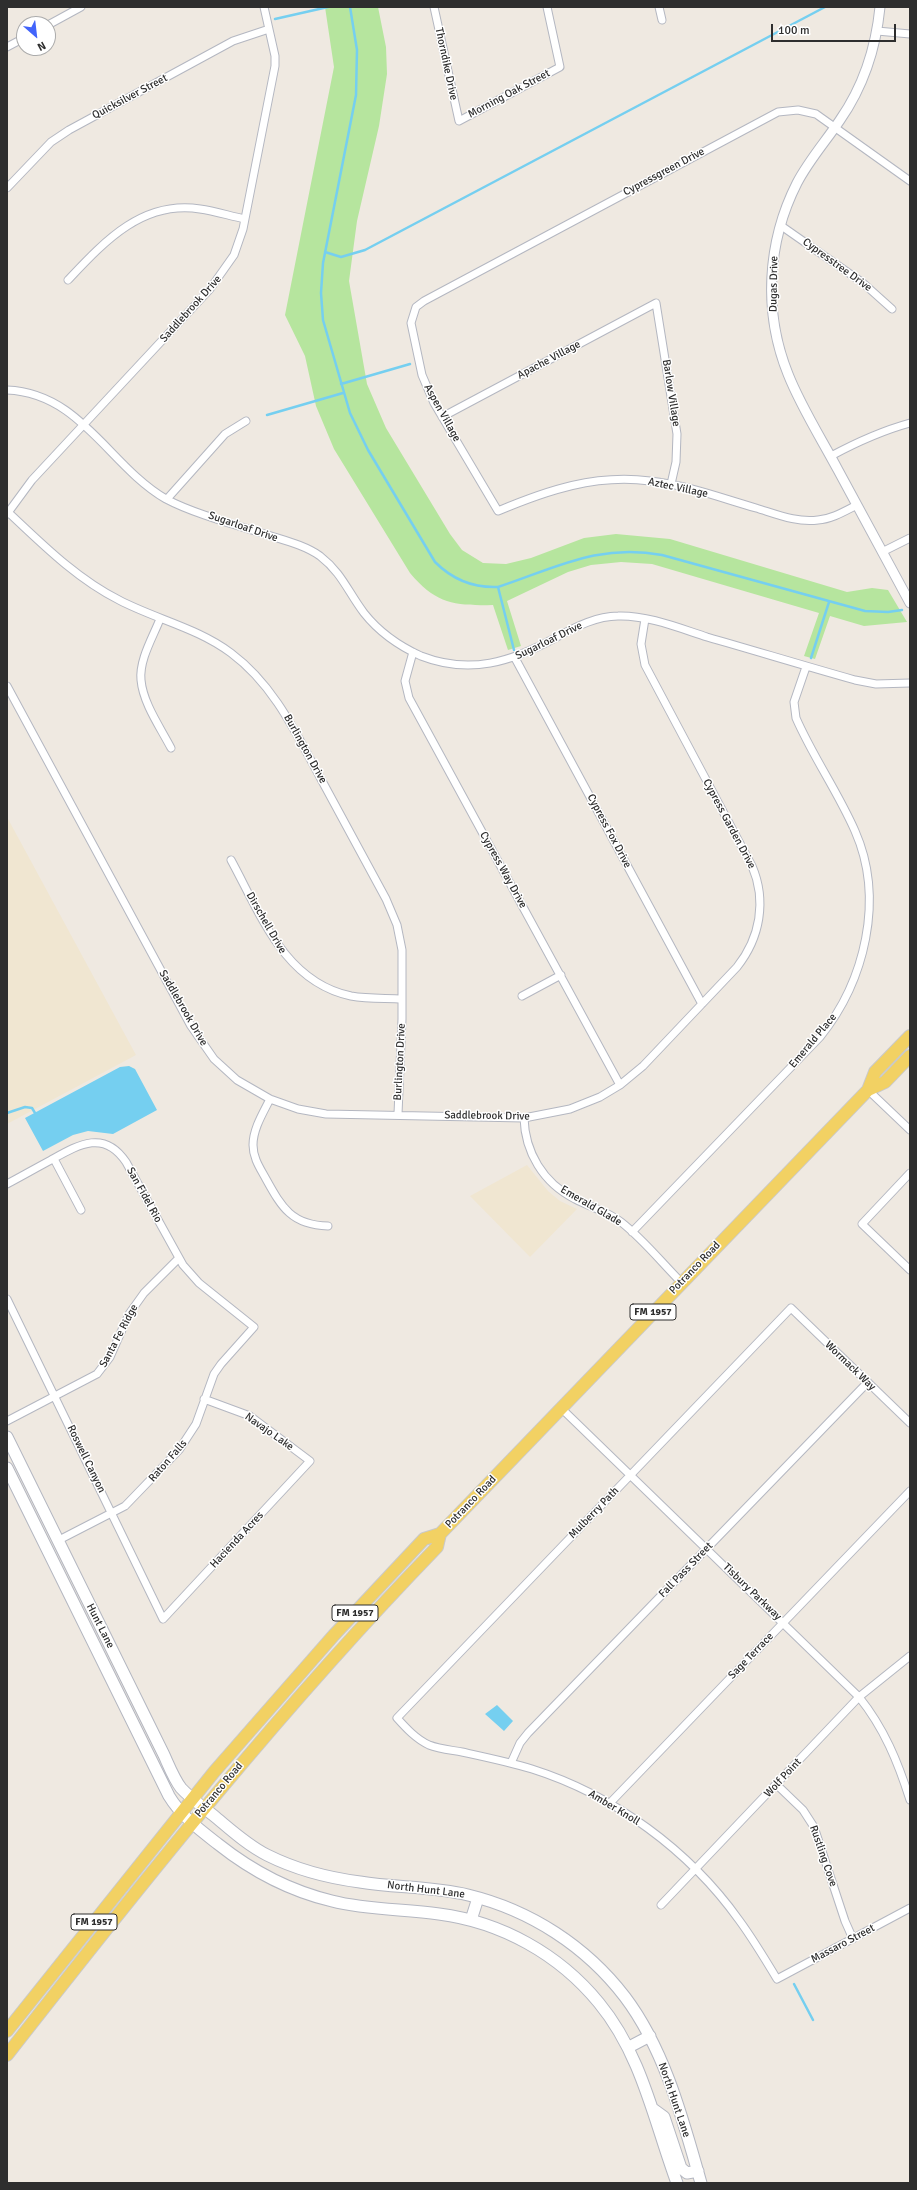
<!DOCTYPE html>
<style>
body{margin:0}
#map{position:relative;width:917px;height:2190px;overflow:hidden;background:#efe9e1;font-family:Signika,sans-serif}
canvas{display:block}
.frame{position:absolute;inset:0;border:8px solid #2e2e2e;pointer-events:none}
.north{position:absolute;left:16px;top:16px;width:40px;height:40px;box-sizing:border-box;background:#fff;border:1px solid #ababab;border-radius:50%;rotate:152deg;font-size:11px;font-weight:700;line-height:16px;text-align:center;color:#2e2e2e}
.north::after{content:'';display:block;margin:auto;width:14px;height:18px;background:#4264fb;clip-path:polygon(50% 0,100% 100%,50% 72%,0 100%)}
.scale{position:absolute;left:771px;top:24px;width:125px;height:18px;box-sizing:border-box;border:2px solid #2e2e2e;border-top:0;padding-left:5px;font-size:12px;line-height:14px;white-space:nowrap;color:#2e2e2e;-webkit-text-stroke:3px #fff;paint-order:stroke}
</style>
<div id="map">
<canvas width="917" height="2190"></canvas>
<div class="frame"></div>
<div class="north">N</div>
<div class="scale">100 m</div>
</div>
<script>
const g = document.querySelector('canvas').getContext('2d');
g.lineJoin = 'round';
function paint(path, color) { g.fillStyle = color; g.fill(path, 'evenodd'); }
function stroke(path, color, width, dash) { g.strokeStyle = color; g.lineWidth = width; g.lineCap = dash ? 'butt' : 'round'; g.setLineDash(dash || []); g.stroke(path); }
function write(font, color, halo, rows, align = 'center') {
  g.font = font + ' Signika,sans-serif'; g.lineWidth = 3; g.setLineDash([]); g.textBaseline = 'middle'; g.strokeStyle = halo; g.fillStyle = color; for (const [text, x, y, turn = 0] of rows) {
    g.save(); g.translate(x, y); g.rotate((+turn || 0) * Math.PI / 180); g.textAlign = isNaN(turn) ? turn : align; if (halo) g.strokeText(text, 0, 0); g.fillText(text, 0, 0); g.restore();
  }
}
paint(new Path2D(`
 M7,817l129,238 -129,69z
 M527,1165l21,26 12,10 17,8 -47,48 -60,-61z`), '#f0e6d1');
paint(new Path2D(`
 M325,7h53l8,40 1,27 -8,52 -22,95 -8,60 18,103 19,44 64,106 12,16 21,13 23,1 25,-6 53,-20 32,-4 54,5 177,53 25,-4 16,2 19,32 -43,4 -34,-10 -15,43 -11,-3 15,-43 -167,-49 -31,-2 -30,3 -23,7 -61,29 14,45 -13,4 -15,-45c-38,1 -57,-1 -83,-32l-76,-124 -18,-43 -11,-50 -20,-41 49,-248z`), '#b6e59e');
paint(new Path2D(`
 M129,1066l6,3 22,41 -44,24 -25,-3 -15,4 -30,16 -18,-33 95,-51z
 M497,1705l16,16 -9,10 -19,-17z`), '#75cff0');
stroke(new Path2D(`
 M350,7l7,43 -1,45 -33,168 -2,30 2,27 27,93 18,37 67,112c17,17 39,26 63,25 58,-19 100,-44 164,-32l203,56 23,1 14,-2
 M275,19l53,-12
 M325,252l16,5 24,-7 460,-243
 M341,384l69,-20
 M267,415l76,-22
 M498,587l16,63
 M811,658l18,-56
 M7,1113l18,-6 7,1 3,5
 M794,1984l19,36`), '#75cff0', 2.5);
const minor = new Path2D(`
 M434,7l25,114 101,-54 -13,-60
 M659,7l3,13
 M48,25l33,-18
 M877,31l33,3
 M7,47l17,-9
 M7,188l44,-46 18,-12 164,-89 36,-12
 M780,225l83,58 29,26
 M68,280c36,-38 74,-80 132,-71 15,2 30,7 45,10
 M7,390c74,3 102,76 159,109 28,15 74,27 105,37 16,5 35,10 49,20 22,17 28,36 44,57 15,19 35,33 57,43 49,19 90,6 134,-18 19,-10 40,-22 63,-22 29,-1 61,12 89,21 49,14 98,29 148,43l21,4 34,-1
 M442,417l214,-114 21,131 -1,28 -5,22
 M831,456c26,-14 50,-25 79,-33
 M167,499l58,-65 21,-13
 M857,505c-12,6 -25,14 -39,15 -21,3 -42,-6 -62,-12 -35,-10 -69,-23 -106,-27 -55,-7 -102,9 -152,30l-64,-108 -12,-28 -11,-52 5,-16 8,-6 354,-189 20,-2 18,4 94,67
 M8,512c34,32 69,67 111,88 36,19 79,28 112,53 43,32 65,80 90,126 22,40 43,80 65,120l11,26 5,25v69l-4,95
 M7,514l25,-34 178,-191 24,-34 9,-26 32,-163v-10l-11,-49
 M882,552l28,-14
 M160,619c-7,18 -21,41 -19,61 2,23 19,47 30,68
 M413,652l-8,29 4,17 211,387
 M515,658l187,346
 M7,686l184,340 23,33 23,21 33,19 28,10 28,5 198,4 46,-9 30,-12 20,-12 23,-19 94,-99c23,-29 30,-66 15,-101l-107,-201 -4,-21 4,-25
 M231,860c29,53 53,122 120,136 17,3 34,2 51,3
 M522,996l39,-21
 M868,1090l42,40
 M270,1099c-7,14 -17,30 -17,46 0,13 7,23 13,34 16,29 26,46 62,47
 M524,1118c1,34 19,65 51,81 15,8 32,12 46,23 22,17 41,41 60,60
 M54,1159l27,51
 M910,1173l-48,51 48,46
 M7,1184c15,-8 29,-16 44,-24 27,-15 53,-31 75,2l57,103 16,18 55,44 -33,37 -7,10 -18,50 -17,26 -54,56 -68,35
 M632,1232l188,-195c45,-56 65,-138 35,-206 -17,-39 -42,-74 -59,-113l-2,-16 12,-35
 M7,1299l156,320 147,-158 -60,-45 -46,-17
 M561,1408l298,289c25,31 39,65 51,103
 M7,1421l90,-47 13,-17 19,-43 15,-21 35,-35
 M910,1423l-119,-115 -394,410c9,10 19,21 32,27 10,4 22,5 33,7 23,5 47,10 70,17 82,26 157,81 207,151 14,19 26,39 38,59l133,-71
 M511,1763l9,-20 8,-10 340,-351
 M776,1784l27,26 11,17 31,94 8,18
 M609,1804l301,-313
 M661,1905l198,-208 51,-41`);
const tertiary = new Path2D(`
 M880,7c-4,40 -17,80 -40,113 -14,21 -31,40 -43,63 -30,59 -34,129 -9,191 13,33 33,64 50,96 24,44 48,88 72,133`);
const secondary = new Path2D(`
 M7,1437l157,318c5,11 10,24 17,33 9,10 21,18 32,27 17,14 34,30 54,40 28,14 62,23 93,27 36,6 72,4 108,13 62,15 118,51 157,102 40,53 58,123 76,186
 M7,1468l162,328c12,20 31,34 49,48 34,27 72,47 114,57 35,9 71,8 107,13 62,8 120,40 160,89 43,52 55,118 78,180
 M471,1920l7,-22
 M629,2047l21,-11
 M653,2109l11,8 17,51 6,5 11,-2`);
const primary = new Path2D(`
 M868,1090l7,-18 35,-36
 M7,2031l207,-259 120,-137 90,-96 16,-5 428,-444 17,-8 25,-26
 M7,2055c137,-175 275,-348 430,-508l3,-13`);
stroke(minor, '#b4b7c1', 9);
stroke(tertiary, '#b4b7c1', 11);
stroke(secondary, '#b4b7c1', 13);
stroke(primary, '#c9c9c9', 14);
stroke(minor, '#fff', 7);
stroke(tertiary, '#fff', 9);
stroke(secondary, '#fff', 11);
stroke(primary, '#f2d163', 12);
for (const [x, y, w] of [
 [653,1312,46],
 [355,1613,46],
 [94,1922,46]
]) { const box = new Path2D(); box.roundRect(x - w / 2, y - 8, w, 16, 3); g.fillStyle = '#fff'; g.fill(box); stroke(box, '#2e2e2e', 1); }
write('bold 10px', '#2e2e2e', null, [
 ["FM 1957",653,1312],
 ["FM 1957",355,1613],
 ["FM 1957",94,1922]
]);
write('11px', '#2e2e2e', '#fff', [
 ["Thorndike Drive",446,64,78],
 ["Morning Oak Street",509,94,-28],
 ["Quicksilver Street",130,97,-28],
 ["Cypressgreen Drive",664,172,-28],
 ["Cypresstree Drive",837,265,36],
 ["Dugas Drive",774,284,-89],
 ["Saddlebrook Drive",191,309,-48],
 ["Apache Village",549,360,-28],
 ["Barlow Village",671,393,81],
 ["Aspen Village",442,413,61],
 ["Aztec Village",678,488,12],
 ["Sugarloaf Drive",243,527,19],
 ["Sugarloaf Drive",549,641,-26],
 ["Burlington Drive",305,749,61],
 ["Cypress Garden Drive",729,824,62],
 ["Cypress Fox Drive",609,831,62],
 ["Cypress Way Drive",503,870,61],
 ["Dirschell Drive",266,923,60],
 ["Saddlebrook Drive",183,1008,60],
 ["Emerald Place",813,1041,-50],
 ["Burlington Drive",400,1062,-87],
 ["Saddlebrook Drive",487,1116,1],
 ["San Fidel Rio",144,1195,61],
 ["Emerald Glade",591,1206,30],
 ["Potranco Road",695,1268,-46],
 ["Santa Fe Ridge",119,1336,-62],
 ["Wormack Way",850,1366,44],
 ["Navajo Lake",269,1432,35],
 ["Roswell Canyon",86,1459,64],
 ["Raton Falls",168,1461,-49],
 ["Potranco Road",471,1502,-46],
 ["Mulberry Path",594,1513,-46],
 ["Hacienda Acres",237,1540,-47],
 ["Fall Pass Street",686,1570,-46],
 ["Tisbury Parkway",752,1592,44],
 ["Hunt Lane",100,1626,63],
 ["Sage Terrace",751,1656,-46],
 ["Wolf Point",783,1778,-47],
 ["Potranco Road",219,1790,-50],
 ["Amber Knoll",614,1808,31],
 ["Rustling Cove",823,1856,71],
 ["North Hunt Lane",426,1890,7],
 ["Massaro Street",843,1944,-28],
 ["North Hunt Lane",674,2100,71]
]);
</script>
